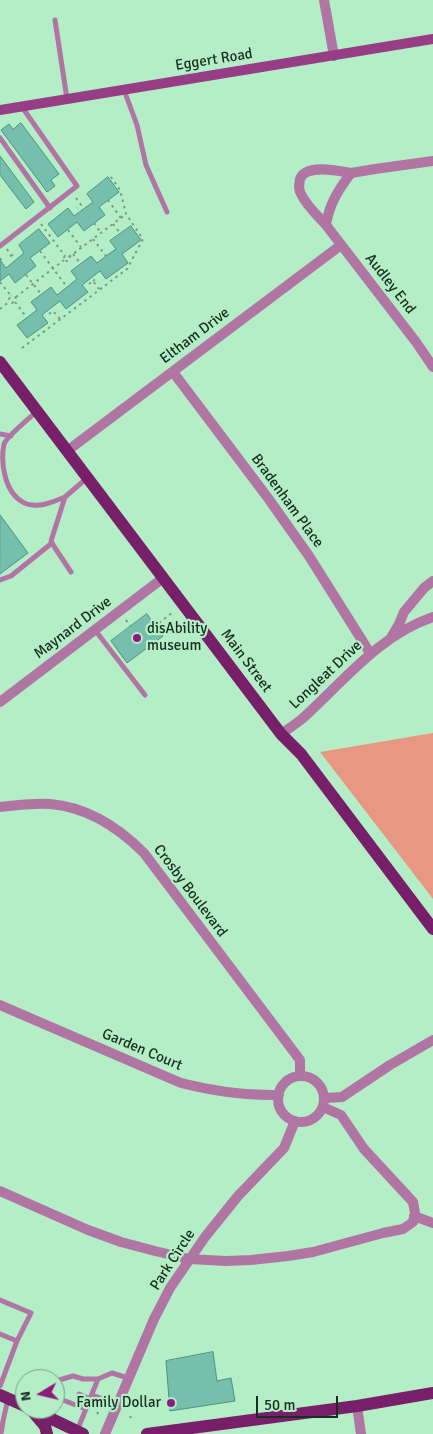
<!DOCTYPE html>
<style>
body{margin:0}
#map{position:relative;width:433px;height:1434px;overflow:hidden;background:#b4eec7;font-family:Signika,sans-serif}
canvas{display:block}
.north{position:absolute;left:15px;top:1369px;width:50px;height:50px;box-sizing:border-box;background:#b4eec7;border:1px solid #76a184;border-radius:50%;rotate:261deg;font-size:14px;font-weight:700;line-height:20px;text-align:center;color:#182e20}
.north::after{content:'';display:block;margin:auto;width:18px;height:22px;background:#8e1c7d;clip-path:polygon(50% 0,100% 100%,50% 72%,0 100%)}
.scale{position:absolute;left:256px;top:1396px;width:82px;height:22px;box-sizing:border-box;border:2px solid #182e20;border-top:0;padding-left:6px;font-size:15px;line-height:18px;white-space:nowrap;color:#182e20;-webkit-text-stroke:4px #b4eec7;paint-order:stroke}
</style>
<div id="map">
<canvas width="433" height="1434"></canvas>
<div class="north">N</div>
<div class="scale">50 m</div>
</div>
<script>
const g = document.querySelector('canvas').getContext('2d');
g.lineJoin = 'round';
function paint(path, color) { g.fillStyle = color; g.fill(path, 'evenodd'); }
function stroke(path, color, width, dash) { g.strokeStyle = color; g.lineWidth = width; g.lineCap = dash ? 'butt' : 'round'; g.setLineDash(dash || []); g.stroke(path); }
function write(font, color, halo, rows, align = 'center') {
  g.font = font + ' Signika,sans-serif'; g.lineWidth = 4.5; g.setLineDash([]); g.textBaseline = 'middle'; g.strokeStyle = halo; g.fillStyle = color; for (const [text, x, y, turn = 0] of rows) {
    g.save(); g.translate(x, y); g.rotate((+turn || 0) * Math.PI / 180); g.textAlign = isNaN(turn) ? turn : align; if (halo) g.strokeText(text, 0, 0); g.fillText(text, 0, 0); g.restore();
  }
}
paint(new Path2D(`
 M433,733v166l-113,-147z`), '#e89782');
const building = new Path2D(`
 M21,123l38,51 -8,6 4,6 -8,6 -46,-62 8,-6 4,5z
 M0,156l34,46 -8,7 -26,-34z
 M108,177l11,15 -20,15 6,8 -21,16 -7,-9 -19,15 -10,-13 20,-16 6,8 19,-14 -6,-8z
 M131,226l10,14 -19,14 6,9 -22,16 -6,-8 -18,14 6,7 -22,17 -6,-8 -18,14 6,8 -21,15 -10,-13 20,-15 -6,-8 20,-15 6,8 20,-16 -6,-8 20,-15 6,7 9,-7 10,-7 -6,-8z
 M39,229l11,14 -20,15 6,8 -21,17 -6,-9 -9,7v-21l6,8 18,-15 -5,-8z
 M0,515l28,38 -28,21z
 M147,614l16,22 -36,27 -16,-22z
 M213,1352l4,29 14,-3 4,23 -65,10 -4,-50z`);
paint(building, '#76bfac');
stroke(building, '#4a9481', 1);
stroke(new Path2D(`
 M76,198l5,7 -4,3
 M108,200l13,18
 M94,223l7,10
 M41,224l24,32
 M113,224l7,9
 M68,230l13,17
 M93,239l13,17
 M7,249l4,7 -4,3
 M40,251l27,36
 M73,254l8,10
 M64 258a3 3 0 1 1 6 0a3 3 0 1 1-6 0Z
 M11,256l4,-3
 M69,257l57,-43
 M0,258l2,3h-1
 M26,275l15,19
 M93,281l4,-3
 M0,282l11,14 -2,3 3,4 3,-2 1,-2 -1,-3h-4
 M89,284l4,-3 6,8
 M16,297l48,-37
 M15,302l12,16
 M0,309l10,-8
 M49,314l4,-3 7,8
 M22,348l105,-79 16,-30 -17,-25 -6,-24 -11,-16
 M126,620l4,6
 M159,623l14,-11
 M97,1412l2,3
 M130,1418l1,-2`), '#749f82', 2, [2.5, 4]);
stroke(new Path2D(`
 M55,20l12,79
 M124,90l13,35 9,40 21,47
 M0,138l50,70
 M0,246l77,-60 -55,-79
 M37,411c-8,8 -29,24 -33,33 -4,20 1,52 23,60 12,4 26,-2 38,-7
 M0,434l11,2
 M71,572l-16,-24 -4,-7 14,-44 22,-19
 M0,580l11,-4 41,-33
 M95,630l50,65
 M0,1300l31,13 -14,28
 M0,1334l17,7 -17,45
 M55,1392l4,-12 14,-4 10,3h15l14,-6 16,5
 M79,1394l11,5
 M92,1395l25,9
 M55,1397l31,12
 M77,1431l21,-52
 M1,1434l2,-13 5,-22`), '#b175a4', 5);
stroke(new Path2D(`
 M324,0l10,56
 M433,161l-58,8 -24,4c-12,16 -22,31 -25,52l90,117 17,25
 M326,225c-9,-10 -20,-20 -25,-31 -3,-5 -2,-10 -1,-15 6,-16 39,-8 51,-6
 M173,372l95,126 41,58 61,97
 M67,451l274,-206
 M392,636l7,-12 5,-12 20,-24 9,-7
 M0,702l163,-124
 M281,734c7,-5 15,-10 22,-16 42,-38 75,-82 130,-101
 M0,807c17,-2 33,-4 50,-3 38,3 68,23 94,49l156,207v16
 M0,1005l181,78c32,8 65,13 98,12
 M278 1099a23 23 0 1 1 46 0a23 23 0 1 1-46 0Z
 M325,1098l17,-1 48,-32 43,-25
 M0,1191l88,39 33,12 34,9 34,8 37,2 25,-1 37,-4 25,-4 70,-19 20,-4 10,-7 2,-9 -2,-11 -49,-53 -23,-34 -18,-8
 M414,1216l19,7
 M357,1406l4,28
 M105,1434l49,-115 16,-31 35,-51 33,-41 46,-48 11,-27`), '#b175a4', 10);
stroke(new Path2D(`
 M0,110l433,-71`), '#963d86', 10);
stroke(new Path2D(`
 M0,362l281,372 20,20 132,175
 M0,1395l25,11
 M31,1409l52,25
 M34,1413l11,13 2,8
 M147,1434l210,-28 76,-13`), '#771f69', 12);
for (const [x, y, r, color] of [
 [137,638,5,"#8e1c7d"],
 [171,1403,5,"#8e1c7d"]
]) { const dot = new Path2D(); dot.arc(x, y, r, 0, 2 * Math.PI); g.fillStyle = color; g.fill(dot); stroke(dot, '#b4eec7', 2); }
write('15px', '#182e20', '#b4eec7', [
 ["Eggert Road",214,60,-9],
 ["Audley End",390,284,52],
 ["Eltham Drive",195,336,-37],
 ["Bradenham Place",287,501,54],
 ["Maynard Drive",73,628,-37],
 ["Main Street",246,661,53],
 ["Longleat Drive",326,675,-43],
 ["Crosby Boulevard",190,891,53],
 ["Garden Court",142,1050,23],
 ["Park Circle",173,1260,-57]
]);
write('15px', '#182e20', '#b4eec7', [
 ["disAbility",147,629],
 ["museum",147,646],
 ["Family Dollar",161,1403,"right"]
], 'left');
</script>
